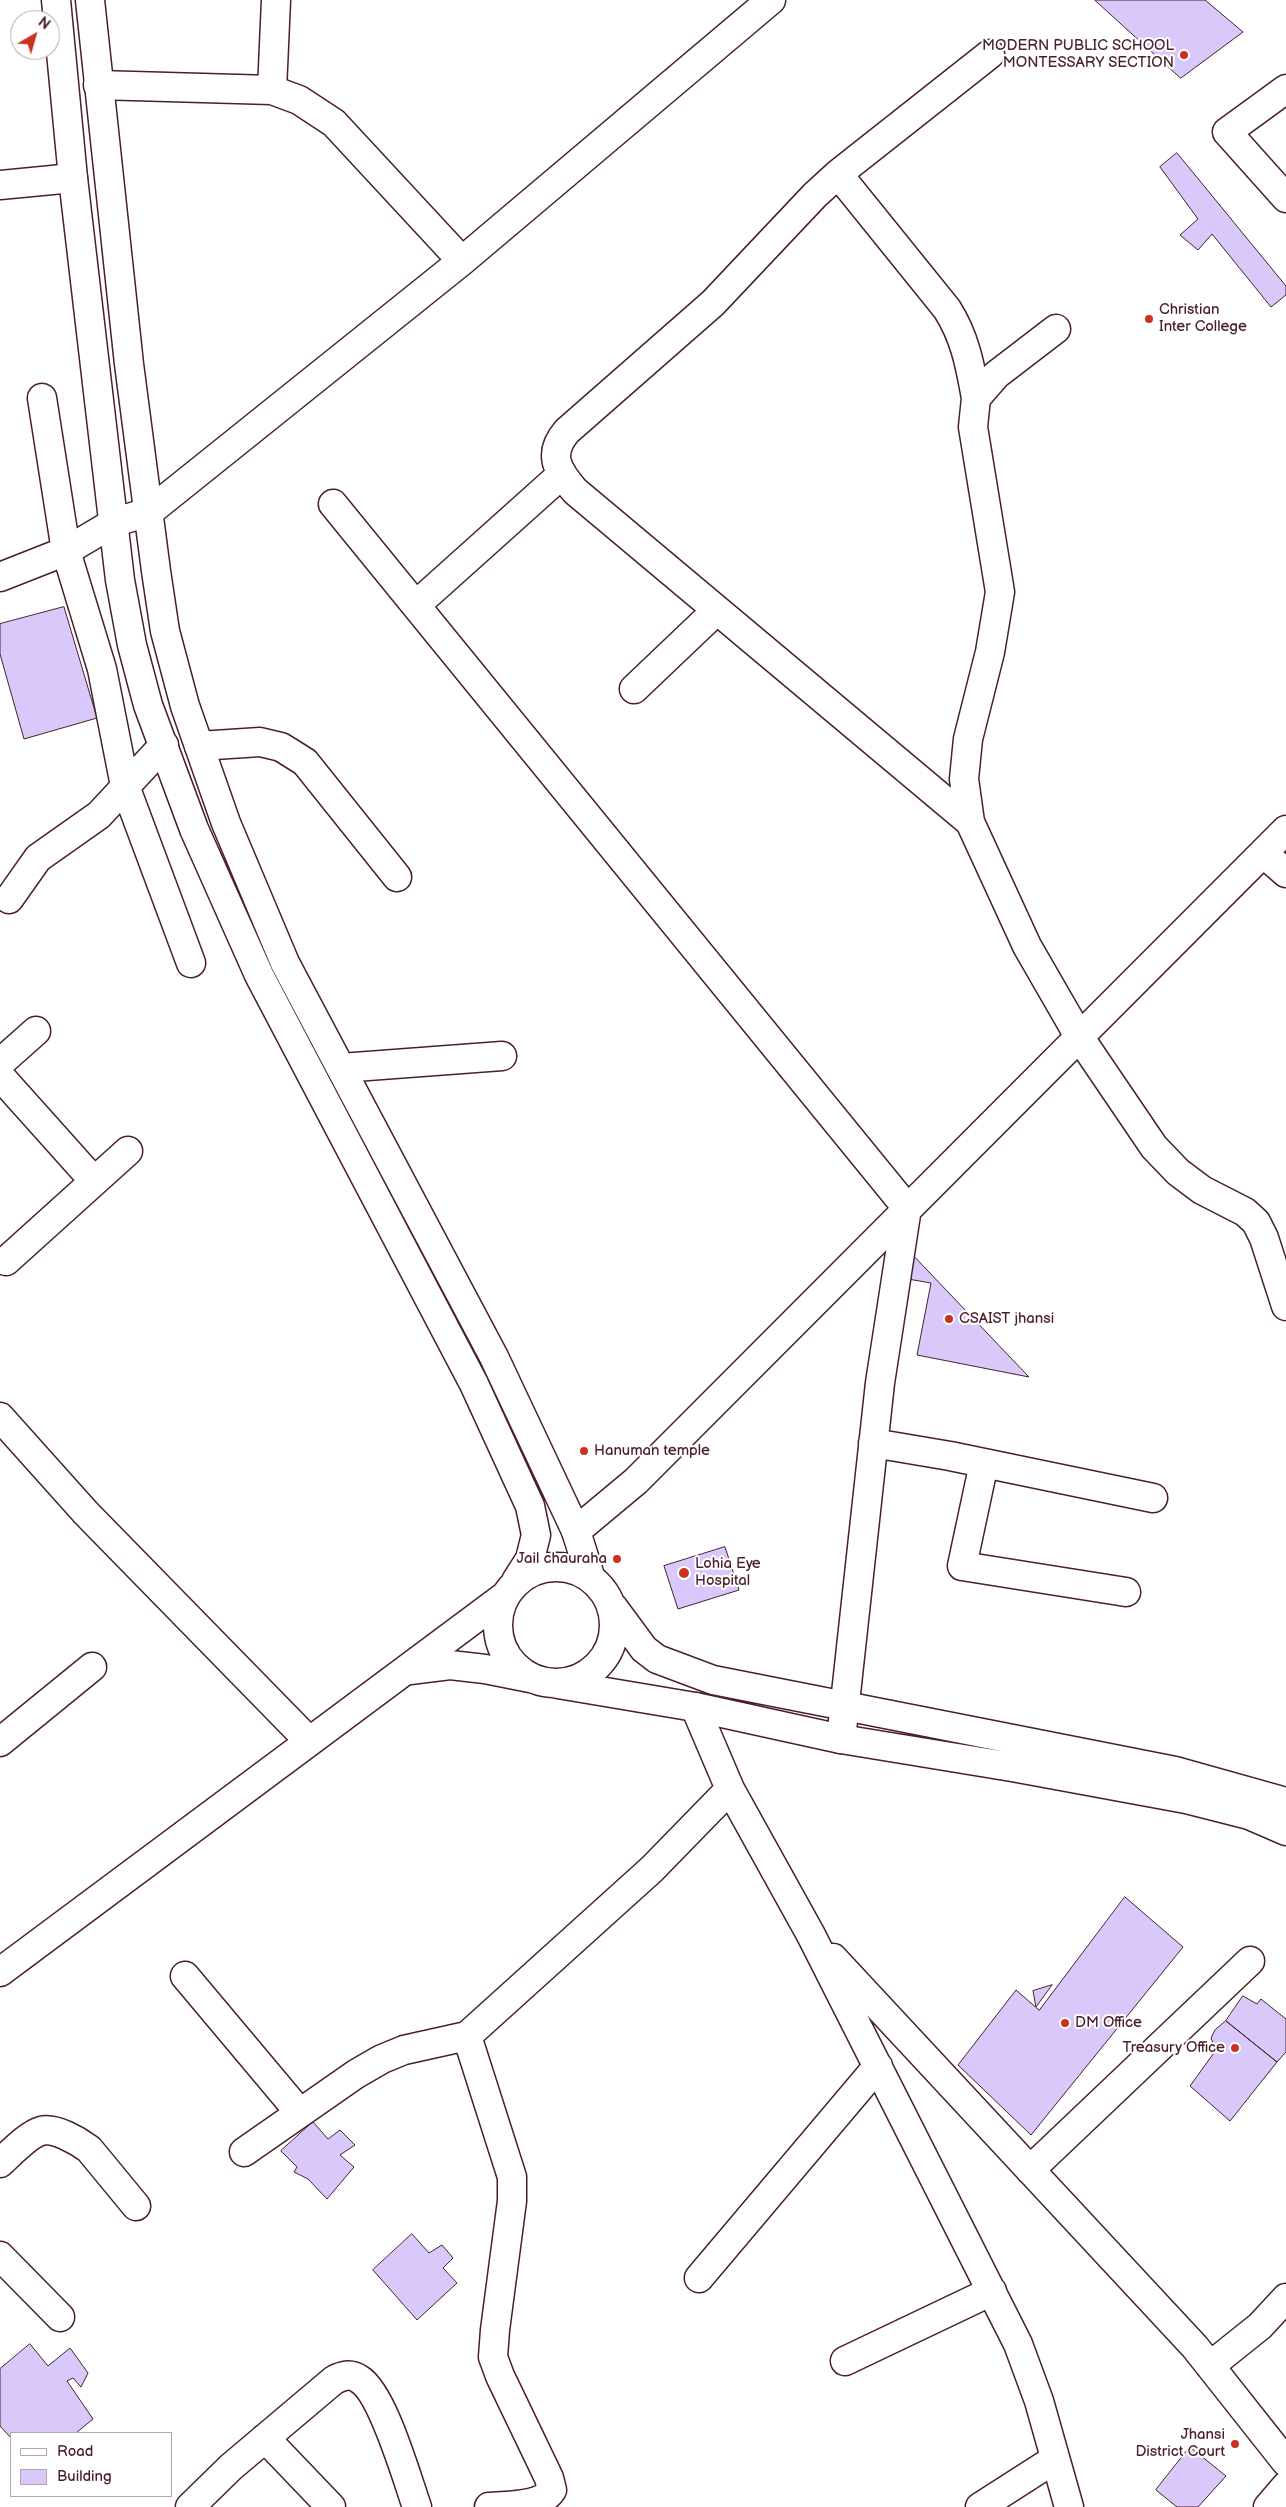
<!DOCTYPE html>
<style>
body{margin:0}
#map{position:relative;width:1286px;height:2507px;overflow:hidden;background:#fff;font-family:"Balsamiq Sans",sans-serif}
canvas{display:block}
.legend{position:absolute;left:10px;top:2432px;width:162px;height:65px;box-sizing:border-box;background:#fff;border:1px solid #b7a5aa;margin:0;padding:6px 9px;list-style:none;font-size:15px;color:#4a1f2b}
.legend li{display:flex;align-items:center;gap:10px;height:25px}
.legend b{width:25px;border:1px solid #b7a5aa}
.north{position:absolute;left:10px;top:10px;width:50px;height:50px;box-sizing:border-box;background:#fff;border:1px solid #b7a5aa;border-radius:50%;rotate:38deg;font-size:14px;font-weight:700;line-height:20px;text-align:center;color:#4a1f2b}
.north::after{content:'';display:block;margin:auto;width:18px;height:22px;background:#c8321e;clip-path:polygon(50% 0,100% 100%,50% 72%,0 100%)}
</style>
<div id="map">
<canvas width="1286" height="2507"></canvas>
<ul class="legend">
<li><b style="height:6px;background:#fff"></b>Road</li>
<li><b style="height:14px;background:#d9c8fa"></b>Building</li>
</ul>
<div class="north">N</div>
</div>
<script>
const g = document.querySelector('canvas').getContext('2d');
g.lineJoin = 'round';
function paint(path, color) { g.fillStyle = color; g.fill(path, 'evenodd'); }
function stroke(path, color, width, dash) { g.strokeStyle = color; g.lineWidth = width; g.lineCap = dash ? 'butt' : 'round'; g.setLineDash(dash || []); g.stroke(path); }
function write(font, color, halo, rows, align = 'center') {
  g.font = font + ' "Balsamiq Sans",sans-serif'; g.lineWidth = 4; g.setLineDash([]); g.textBaseline = 'middle'; g.strokeStyle = halo; g.fillStyle = color; for (const [text, x, y, turn = 0] of rows) {
    g.save(); g.translate(x, y); g.rotate((+turn || 0) * Math.PI / 180); g.textAlign = isNaN(turn) ? turn : align; if (halo) g.strokeText(text, 0, 0); g.fillText(text, 0, 0); g.restore();
  }
}
const building = new Path2D(`
 M1095,0h110l38,32 -62,46z
 M1177,153l109,133v9l-15,12 -59,-73 -14,16 -18,-15 18,-16 -38,-52z
 M64,607l33,111 -73,21 -24,-85v-30z
 M908,1250l121,127 -112,-22 14,-72 -29,-5z
 M725,1547l14,43 -61,19 -14,-43z
 M1125,1897l58,50 -152,188 -73,-70 58,-75 23,20z
 M1052,1985l-16,22 -3,-16z
 M1243,1996l14,8 4,-5 25,20v33l-9,10 -51,-41z
 M1226,2021l51,41 -47,59 -40,-35 26,-36 -5,-12 4,-8z
 M313,2122l15,17 12,-9 15,15 -15,10 14,12 -27,32 -19,-20 -14,-7 3,-5 -16,-16z
 M412,2234l17,19 13,-8 11,13 -10,10 14,15 -40,37 -44,-50z
 M30,2344l18,22 22,-18 18,25 -7,14 -8,-9 -6,3 26,38 -17,14h-65v5l-11,-12v-57z
 M1190,2447l36,29 -28,31h-21l-21,-17z`);
paint(building, '#d9c8fa');
stroke(building, '#4a1f2b', 1);
const minor = new Path2D(`
 M98,85l174,5 27,10 35,23 128,138
 M1286,89l-59,43 59,66
 M272,90l4,-90
 M838,174l109,135c18,28 23,56 29,89
 M0,185l73,-7
 M1056,329l-60,46 -20,23 -3,29 27,165 -10,60 -22,87 -4,40 6,43 57,124 53,92 74,109 24,25 24,18 43,22 11,10 8,16 22,68
 M42,398l24,153 36,118 23,117 66,177
 M333,504l574,704 -27,175 -39,356
 M0,577l66,-26 49,-29 34,-10 313,-251 309,-261
 M416,605l145,-130
 M634,689l83,-79
 M199,746l61,-4 21,5 24,15 92,115
 M970,822l-395,-331c-18,-21 -28,-37 -8,-60l146,-128 102,-108 23,-21 152,-120
 M1263,853l23,20
 M9,899l29,-41 61,-43 65,-70
 M0,1063l36,-32
 M341,1068l161,-12
 M0,1076l94,105
 M6,1261l122,-110
 M0,1417l86,96 223,228
 M873,1443l77,13 203,42
 M984,1463l-22,103 164,26
 M576,1531l60,-50 650,-651
 M695,1707l35,82 81,146 207,409 21,57 30,106
 M0,1742l92,-75
 M833,1958l362,389 91,115
 M185,1976l115,137
 M467,2036l45,141v24l-17,129 -2,27 7,19 49,102 3,12c-10,17 -44,15 -63,17
 M244,2152l112,-78 26,-15 22,-9 63,-14 185,-167 78,-80
 M0,2163c10,-9 29,-29 41,-32 14,-4 37,10 48,18l47,57
 M1030,2170l220,-209
 M0,2256l60,61
 M699,2278l179,-212
 M845,2361l147,-70
 M1210,2366l50,-40 26,-28
 M265,2438l66,69
 M190,2507l41,-40 103,-87c8,-4 16,-7 25,-1 24,14 48,100 58,128
 M980,2507l75,-48
 M1268,2507l18,-21`);
const major = new Path2D(`
 M56,0l17,178 47,402 12,65 16,60 46,124 65,146 215,409 56,122 6,29 -6,24 -14,22
 M90,0l39,364 27,207 9,60 20,75 41,117 59,140 209,394 82,174 14,45
 M498 1625a58 58 0 1 1 116 0a58 58 0 1 1-116 0Z
 M613,1607l31,42 13,10 56,21 462,91 111,31
 M410,1670l40,-5 35,4 45,9
 M552,1683l143,24 146,32 171,28 174,32 63,16 37,16
 M0,1972l505,-376`);
stroke(minor, '#4a1f2b', 31);
stroke(major, '#4a1f2b', 31);
stroke(minor, '#fff', 28);
stroke(major, '#fff', 28);
for (const [x, y, r, color] of [
 [1184,55,5,"#c8321e"],
 [1149,319,5,"#c8321e"],
 [949,1319,5,"#c8321e"],
 [584,1451,5,"#c8321e"],
 [617,1559,5,"#c8321e"],
 [684,1573,6,"#c8321e"],
 [1065,2023,5,"#c8321e"],
 [1235,2048,5,"#c8321e"],
 [1235,2444,5,"#c8321e"]
]) { const dot = new Path2D(); dot.arc(x, y, r, 0, 2 * Math.PI); g.fillStyle = color; g.fill(dot); stroke(dot, '#fff', 2); }
write('15px', '#4a1f2b', '#fff', [
 ["MODERN PUBLIC SCHOOL",1174,46,"right"],
 ["MONTESSARY SECTION",1174,63,"right"],
 ["Christian",1159,310],
 ["Inter College",1159,327],
 ["CSAIST jhansi",959,1319],
 ["Hanuman temple",594,1451],
 ["Jail chauraha",607,1559,"right"],
 ["Lohia Eye",695,1564],
 ["Hospital",695,1581],
 ["DM Office",1075,2023],
 ["Treasury Office",1225,2048,"right"],
 ["Jhansi",1225,2435,"right"],
 ["District Court",1225,2452,"right"]
], 'left');
</script>
